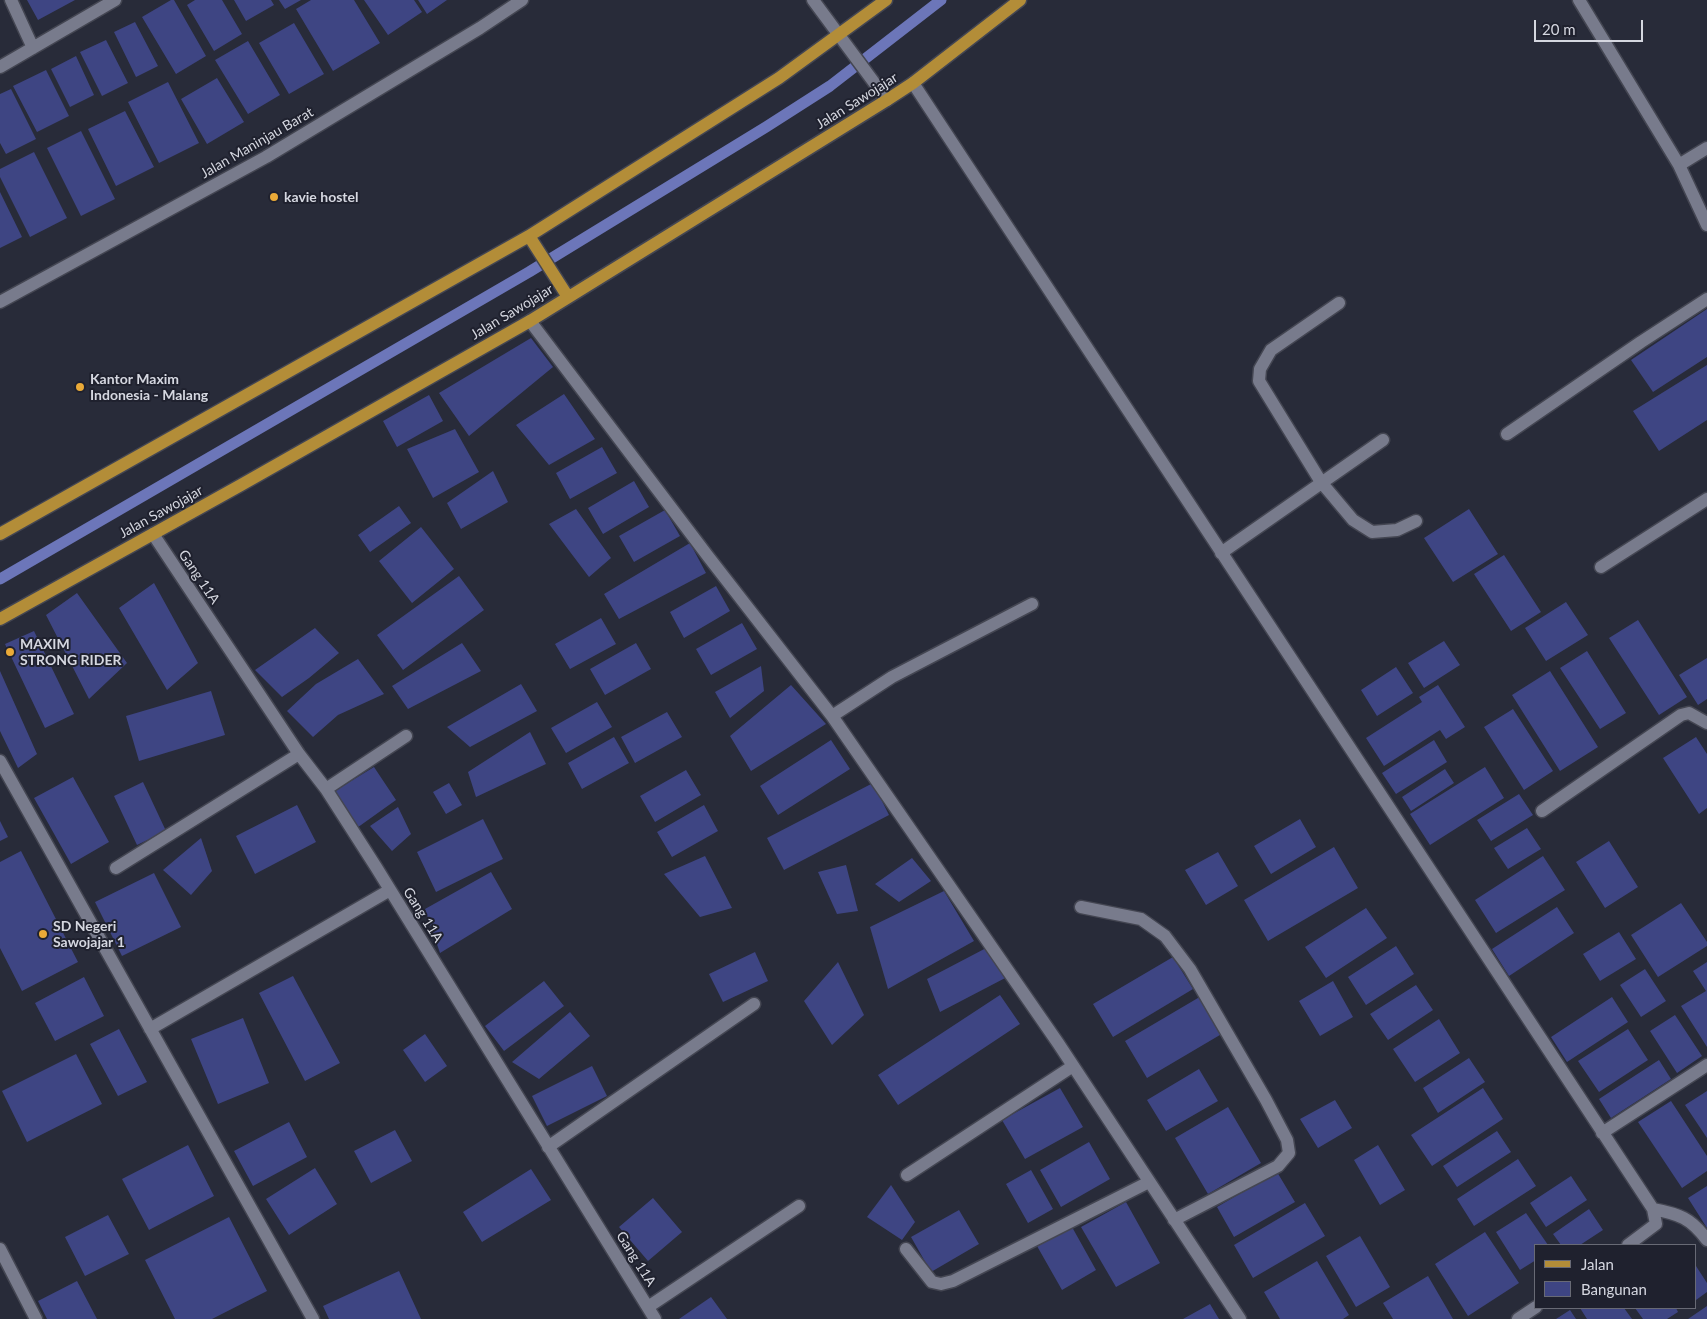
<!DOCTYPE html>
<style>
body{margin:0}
#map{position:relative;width:1707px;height:1319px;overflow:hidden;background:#282b39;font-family:Lato,sans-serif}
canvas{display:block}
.legend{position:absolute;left:1534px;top:1244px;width:162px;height:65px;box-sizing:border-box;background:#1f212e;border:1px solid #686a75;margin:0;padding:6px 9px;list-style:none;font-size:15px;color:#d5d7e0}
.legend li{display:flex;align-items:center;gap:10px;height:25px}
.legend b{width:25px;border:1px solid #686a75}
.scale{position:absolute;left:1534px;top:20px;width:109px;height:22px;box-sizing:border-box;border:2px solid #d5d7e0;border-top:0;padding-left:6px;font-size:15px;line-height:18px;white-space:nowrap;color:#d5d7e0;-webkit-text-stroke:4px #1f212e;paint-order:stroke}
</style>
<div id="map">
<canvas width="1707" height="1319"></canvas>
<ul class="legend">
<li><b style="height:6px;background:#b38d38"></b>Jalan</li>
<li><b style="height:14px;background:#3e4583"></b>Bangunan</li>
</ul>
<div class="scale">20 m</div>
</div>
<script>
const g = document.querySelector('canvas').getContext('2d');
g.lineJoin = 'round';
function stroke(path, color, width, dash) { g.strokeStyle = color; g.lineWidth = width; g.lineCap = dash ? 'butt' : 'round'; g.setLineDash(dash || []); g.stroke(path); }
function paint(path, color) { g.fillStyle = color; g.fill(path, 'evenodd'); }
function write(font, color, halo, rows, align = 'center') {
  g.font = font + ' Lato,sans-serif'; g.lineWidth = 4; g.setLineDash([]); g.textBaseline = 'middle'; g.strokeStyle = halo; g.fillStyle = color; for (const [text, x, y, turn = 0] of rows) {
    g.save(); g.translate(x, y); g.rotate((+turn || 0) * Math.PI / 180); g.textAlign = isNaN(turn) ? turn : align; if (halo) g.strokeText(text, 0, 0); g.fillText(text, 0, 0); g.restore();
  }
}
stroke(new Path2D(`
 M0,579l529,-307 237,-145 64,-41 111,-86`), '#6c76b9', 11);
paint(new Path2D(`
 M27,0h48l-37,20z
 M171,0h3l32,56 -30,18 -34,-57z
 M195,0h27l20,34 -28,17 -27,-46z
 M234,0h37l3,5 -28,16z
 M279,0h22l-16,9z
 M311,0h43l26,43 -47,28 -37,-62z
 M364,0h50l8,12 -34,23z
 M418,0h29l-20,14z
 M135,22l23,44 -22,11 -22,-45z
 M294,23l30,51 -35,20 -30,-51z
 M106,40l22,43 -26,13 -22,-44z
 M248,41l32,54 -32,19 -33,-54z
 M76,56l18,39 -24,12 -19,-38z
 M46,70l23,46 -32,16 -24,-46z
 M217,78l27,44 -37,22 -26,-45z
 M168,82l31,61 -40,20 -31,-61z
 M11,89l25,50 -30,15 -6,-11v-49z
 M125,111l29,56 -38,19 -28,-57z
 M81,131l34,68 -34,17 -34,-68z
 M34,152l33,66 -37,19 -30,-60v-8z
 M0,192l22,45 -22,11z
 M1707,309v48l-54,35 -22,-32z
 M531,338l22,29 -84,69 -30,-43z
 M1707,365v55l-48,31 -26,-40z
 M564,394l31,45 -46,26 -33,-40z
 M429,395l14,26 -46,26 -14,-26z
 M455,429l24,43 -46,26 -26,-49z
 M602,447l15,26 -47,26 -14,-26z
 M493,471l15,31 -47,27 -14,-26z
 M634,481l15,26 -46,27 -15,-26z
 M399,506l12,17 -41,29 -12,-17z
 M576,509l35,49 -22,19 -40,-53z
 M1469,509l29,45 -45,28 -29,-44z
 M665,510l15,26 -46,26 -15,-26z
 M421,527l33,42 -42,34 -33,-42z
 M690,543l16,30 -87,46 -15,-25z
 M1504,555l37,57 -30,19 -37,-57z
 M459,576l25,34 -81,60 -26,-35z
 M154,583l44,80 -31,27 -48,-82z
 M716,586l14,25 -46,27 -14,-26z
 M77,593l50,70 -38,36 -43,-84z
 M1566,602l22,33 -42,26 -21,-33z
 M601,618l15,26 -46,25 -15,-25z
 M1638,620l49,77 -28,18 -50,-77z
 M742,623l15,26 -46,26 -15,-26z
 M315,628l24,25 -30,25 -27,19 -27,-27z
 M34,631l40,83 -29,14 -40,-84z
 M1444,641l16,24 -36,23 -16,-25z
 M462,643l19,28 -73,38 -16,-23z
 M636,643l15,26 -46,26 -15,-26z
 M1587,651l39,62 -26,16 -40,-61z
 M1707,658v41l-9,6 -19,-30z
 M358,659l26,35 -46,21 -25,22 -26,-26 29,-27z
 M761,666l3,25 -34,27 -15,-26z
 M1396,667l17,26 -36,23 -16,-26z
 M0,671l37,83 -19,14 -18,-37z
 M1550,671l48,76 -38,24 -48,-76z
 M521,684l16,27 -67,36 -23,-20z
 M791,685l35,39 -75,47 -21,-35z
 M1438,685l27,42 -19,12 -6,-9 -56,36 -18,-28 56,-36 -3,-5z
 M211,691l14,44 -86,26 -13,-45z
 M597,702l15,25 -46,26 -15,-25z
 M1513,709l40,62 -29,19 -40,-63z
 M667,712l15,25 -47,26 -14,-26z
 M530,732l16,32 -70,33 -8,-25z
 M614,737l15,26 -47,26 -14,-26z
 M1696,737l11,17v54l-8,6 -36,-56z
 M831,740l19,29 -72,46 -18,-29z
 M1434,740l13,22 -51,32 -14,-21z
 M374,767l22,33 -42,30 -21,-38z
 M1485,767l19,31 -74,47 -20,-31z
 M1445,769l9,14 -43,28 -9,-14z
 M686,770l15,25 -46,27 -15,-26z
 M73,777l36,65 -38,22 -37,-66z
 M143,782l23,49 -29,14 -23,-49z
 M449,783l13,22 -16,9 -13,-22z
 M873,783l16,32 -105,55 -17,-32z
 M1519,794l14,21 -42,26 -14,-21z
 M297,805l19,37 -61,32 -19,-38z
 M704,805l14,26 -46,26 -15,-25z
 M398,807l13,27 -19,17 -22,-25z
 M483,819l20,40 -67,33 -19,-40z
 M1300,819l16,28 -45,27 -17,-28z
 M0,821l8,16 -8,4z
 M1527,828l14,21 -33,20 -14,-21z
 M201,838l11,33 -21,24 -28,-25z
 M1609,841l29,46 -33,21 -29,-46z
 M1334,847l24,41 -90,53 -24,-41z
 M21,851l57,111 -56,29 -22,-43v-86z
 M1218,852l20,34 -32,19 -21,-35z
 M705,856l27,52 -32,9 -36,-43z
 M1543,856l22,34 -69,43 -21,-33z
 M912,858l19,23 -32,21 -24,-18z
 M846,865l12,46 -21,3 -19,-42z
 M491,872l21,37 -72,44 -15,-44z
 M154,873l27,54 -59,29 -27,-54z
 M944,891l30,50 -86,48 -18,-62z
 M1681,903l26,39v4l-49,31 -27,-42z
 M1557,907l17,26 -65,43 -17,-27z
 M1366,908l21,30 -61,40 -21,-31z
 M1619,932l17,27 -36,22 -17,-27z
 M990,946l19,30 -69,36 -13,-33z
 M1396,946l18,28 -48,31 -18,-28z
 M755,952l13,29 -45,21 -14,-28z
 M1173,957l20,32 -80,48 -20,-33z
 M838,962l26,53 -32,30 -28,-44z
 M1707,962v85l-26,-41 25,-15 -13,-20z
 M1645,969l21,32 -25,16 -21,-32z
 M293,976l47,87 -35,18 -46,-88z
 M84,977l20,39 -49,25 -20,-38z
 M544,981l20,25 -60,45 -19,-25z
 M1333,981l20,36 -33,19 -21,-35z
 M1416,985l17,25 -45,30 -18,-26z
 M1000,995l20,29 -122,81 -20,-30z
 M1203,995l22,37 -78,46 -22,-37z
 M1612,997l16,25 -61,40 -16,-25z
 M570,1012l20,24 -51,43 -27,-17z
 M1675,1015l27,41 -25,17 -27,-42z
 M243,1018l26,65 -51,21 -27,-65z
 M1439,1019l21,34 -45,29 -22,-33z
 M119,1029l28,53 -29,14 -28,-52z
 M1628,1029l20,31 -49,32 -21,-31z
 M425,1034l22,32 -22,16 -22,-32z
 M76,1054l26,50 -75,38 -25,-51z
 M1469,1058l16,24 -47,31 -15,-25z
 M1659,1060l12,19 -60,39 -12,-19z
 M592,1066l15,30 -60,30 -15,-30z
 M1199,1069l19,32 -52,30 -19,-31z
 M1060,1088l23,39 -58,32 -23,-39z
 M1483,1088l20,31 -71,47 -21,-31z
 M1707,1091v47l-22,-33z
 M1335,1100l17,28 -34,20 -18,-29z
 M1671,1101l36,55v15l-25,17 -44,-66z
 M1228,1107l33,56 -53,31 -33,-56z
 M289,1122l18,35 -54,29 -19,-35z
 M395,1130l17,31 -41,22 -17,-32z
 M1497,1131l14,21 -54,35 -14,-21z
 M1089,1142l21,37 -49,28 -21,-37z
 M188,1145l26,51 -65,34 -27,-51z
 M1378,1145l27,45 -25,15 -26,-45z
 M1518,1159l18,27 -62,40 -17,-27z
 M315,1168l22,36 -48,31 -23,-36z
 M531,1169l20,31 -69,42 -19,-30z
 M1031,1170l22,39 -25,14 -22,-39z
 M1277,1172l18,30 -61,35 -17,-30z
 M1571,1176l16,24 -41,27 -16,-24z
 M891,1185l24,37 -13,18 -35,-23z
 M1707,1186v42l-19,-30z
 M653,1198l29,34 -34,29 -29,-34z
 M1126,1202l34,61 -44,24 -35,-60z
 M1305,1203l20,33 -72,42 -19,-33z
 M1589,1209l14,21 -23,15h-19l-8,-11z
 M959,1210l20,34 -48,28 -20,-35z
 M1526,1213l22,32h-12v15l-16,10 -24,-38z
 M108,1215l21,39 -44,22 -20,-39z
 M229,1217l38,74 -55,28h-37l-30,-59z
 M1072,1227l24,43 -34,20 -25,-44z
 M1485,1232l34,51 -51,33 -33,-52z
 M1360,1236l30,51 -34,20 -30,-51z
 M1317,1261l32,54 -6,4h-63l-16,-27z
 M1696,1266l11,17v9l-11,8z
 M399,1271l22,48h-92l-6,-13z
 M1428,1276l25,43h-60l-10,-16z
 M77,1281l20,38h-50l-9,-18z
 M711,1297l16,22h-48z
 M1210,1304l9,15h-36z
 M1707,1306v13h-19z
 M1580,1308h44l8,11h-45z
 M1635,1308h41l2,4 -11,7h-24z
 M1570,1310l6,9h-20z`), '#3e4583');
const minor = new Path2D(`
 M11,0l22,48
 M813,0l74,100
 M1579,0l100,165 28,60
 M0,67l115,-67
 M913,83l740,1126 3,15 -28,21
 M1679,165l28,-17
 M0,302l266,-145 214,-129 42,-28
 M1339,303l-68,47 -11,19 -1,12 62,101 32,38 19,12 25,-2 19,-9
 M530,321l177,234 125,161 226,327 182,276
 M1507,434l134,-92 66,-43
 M153,534l146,220 27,35 50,78 279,452
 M1221,553l162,-113
 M1601,567l106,-68
 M832,716l60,-39 140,-73
 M0,761l313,558
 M326,789l80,-53
 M1542,811l139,-96 8,-2 18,10
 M116,868l183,-114
 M1081,907l60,12 24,17 25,33 76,131 21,40 2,13 -11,13 -104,54
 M150,1029l240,-139
 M1602,1133l105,-68
 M548,1147l206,-143
 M907,1175l166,-109
 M1653,1209c26,5 38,9 54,31
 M0,1249l36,70
 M906,1249l26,33 9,2 12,-3 196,-99
 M648,1307l151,-101
 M1518,1319l18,-12`);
const major = new Path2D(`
 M529,236l39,61
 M0,534l529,-298 250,-158 107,-78
 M0,619l241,-134 289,-164 357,-221 26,-17 107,-83`);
stroke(minor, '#444652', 15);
stroke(major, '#444652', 15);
stroke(minor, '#787b8c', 12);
stroke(major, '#b38d38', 12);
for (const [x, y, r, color] of [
 [274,197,5,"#eaaa38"],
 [80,387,5,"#eaaa38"],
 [10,652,5,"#eaaa38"],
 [43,934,5,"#eaaa38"]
]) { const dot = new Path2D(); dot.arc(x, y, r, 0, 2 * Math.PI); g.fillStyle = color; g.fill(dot); stroke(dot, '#1f212e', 2); }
write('14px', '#d5d7e0', '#1f212e', [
 ["Jalan Sawojajar",857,101,-32],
 ["Jalan Maninjau Barat",257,143,-30],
 ["Jalan Sawojajar",512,312,-31],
 ["Jalan Sawojajar",161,512,-29],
 ["Gang 11A",199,577,56],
 ["Gang 11A",423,915,58],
 ["Gang 11A",636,1259,58]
]);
write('bold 14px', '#d5d7e0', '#1f212e', [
 ["kavie hostel",284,197],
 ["Kantor Maxim",90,379],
 ["Indonesia - Malang",90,395],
 ["MAXIM",20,644],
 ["STRONG RIDER",20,660],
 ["SD Negeri",53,926],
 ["Sawojajar 1",53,942]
], 'left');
</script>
